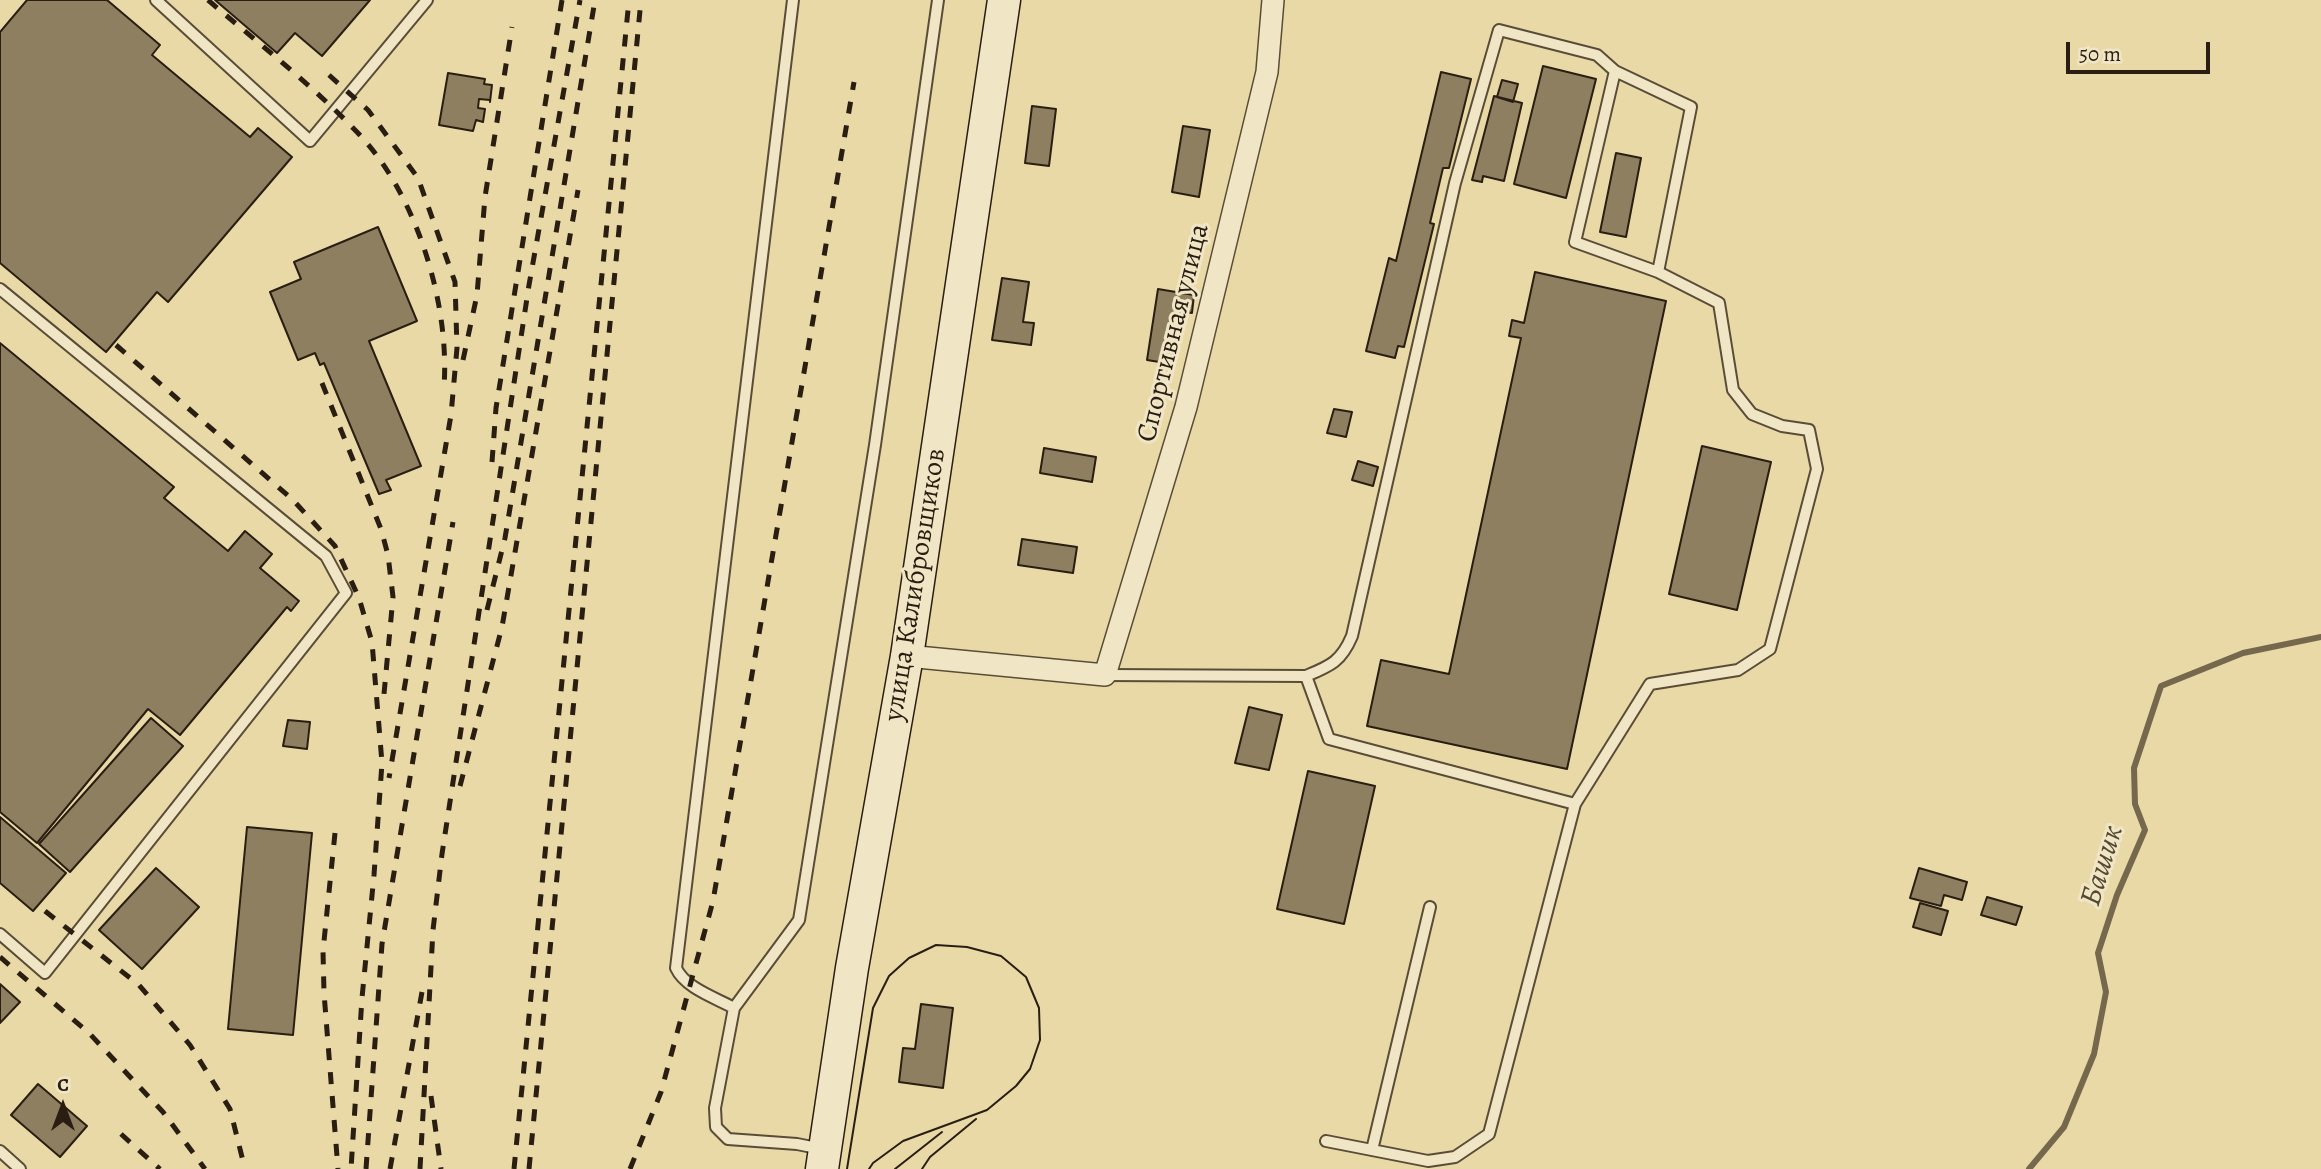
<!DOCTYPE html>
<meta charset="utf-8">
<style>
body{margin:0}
#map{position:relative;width:2321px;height:1169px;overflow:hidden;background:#e8d9a7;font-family:Alegreya,serif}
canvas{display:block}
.north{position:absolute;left:28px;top:1071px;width:70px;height:70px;-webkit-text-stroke:5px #f0e6c6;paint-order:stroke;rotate:0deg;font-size:19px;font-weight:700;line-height:28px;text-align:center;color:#2a1e12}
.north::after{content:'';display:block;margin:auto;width:24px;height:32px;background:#2a1e12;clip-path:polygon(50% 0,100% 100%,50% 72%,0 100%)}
.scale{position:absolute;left:2066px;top:42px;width:144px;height:32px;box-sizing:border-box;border:4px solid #2a1e12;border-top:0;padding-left:9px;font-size:21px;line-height:24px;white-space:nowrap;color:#2a1e12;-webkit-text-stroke:5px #f0e6c6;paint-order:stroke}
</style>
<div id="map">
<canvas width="2321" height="1169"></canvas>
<div class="north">С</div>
<div class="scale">50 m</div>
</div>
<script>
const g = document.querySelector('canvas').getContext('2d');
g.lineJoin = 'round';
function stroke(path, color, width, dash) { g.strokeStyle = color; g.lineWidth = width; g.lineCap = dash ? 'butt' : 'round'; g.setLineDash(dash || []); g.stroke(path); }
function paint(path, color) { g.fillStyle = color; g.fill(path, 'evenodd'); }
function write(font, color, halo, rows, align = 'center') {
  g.font = font + ' Alegreya,serif'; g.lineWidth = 6; g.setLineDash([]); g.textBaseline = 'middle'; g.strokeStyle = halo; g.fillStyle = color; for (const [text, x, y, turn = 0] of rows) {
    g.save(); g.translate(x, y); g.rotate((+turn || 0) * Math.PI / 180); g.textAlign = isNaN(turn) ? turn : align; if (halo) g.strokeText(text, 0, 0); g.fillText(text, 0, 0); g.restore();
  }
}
stroke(new Path2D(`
 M2029,1169l35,-42 30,-73 12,-62 -8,-39 19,-58 28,-65 -10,-26 -1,-36 27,-82 82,-33 78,-16`), '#75684d', 6);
const building = new Path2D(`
 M27,0h80l53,45 -8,10 98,82 8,-9 34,29 -124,145 -11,-10 -51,60 -106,-89v-231z
 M215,0h155l-48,56 -27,-23 -18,20z
 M1543,66l53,13 -30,119 -52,-14z
 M1441,72l30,7 -22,89h-6l-13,55 4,1 -30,123 -6,-1 -3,12 -29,-7 23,-93 7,3z
 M448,73l37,6 -1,5 8,1 -2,17v-2l-11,-1 -1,9 7,1 -2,13 -7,-2 -3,11 -34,-6z
 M1502,80l16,4 -5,18 -16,-5z
 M1494,96l28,7 -18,78 -21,-5 -1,6 -10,-2z
 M1032,106l24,3 -7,57 -24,-3z
 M1183,126l27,4 -11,67 -27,-5z
 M1616,153l25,5 -15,79 -26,-5z
 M378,227l39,94 -48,20 52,125 -35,14 5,10 -12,4 -55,-131 -4,2 -5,-12 -17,7 -28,-68 31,-13 -7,-17z
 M1535,272l131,29 -99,468 -200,-43 14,-66 68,14 72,-336 -12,-2 3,-16 12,3z
 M1002,278l27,4 -6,40 11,1 -3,22 -39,-5z
 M1158,289l36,6 -2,18 -12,-2 -8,53 -25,-4z
 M0,343l174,144 -10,11 64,53 17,-20 27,23 -12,14 39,33 -8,10 -4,-4 -107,128 -32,-26 -111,134 -37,-31z
 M1334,409l18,3 -6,25 -19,-4z
 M1702,446l69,16 -34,148 -68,-16z
 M1044,448l52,9 -4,25 -52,-9z
 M1358,461l20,6 -5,19 -21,-6z
 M1022,539l55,8 -4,26 -55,-8z
 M1249,707l33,8 -13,55 -34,-7z
 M151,718l32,28 -113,126 -31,-28z
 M288,720l22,2 -3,27 -24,-3z
 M1308,771l67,15 -31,138 -67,-15z
 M0,817l66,56 -33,38 -33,-28z
 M247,827l65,6 -19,202 -65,-6z
 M156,868l43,39 -57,62 -43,-39z
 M1919,868l48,14 -5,18 -18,-5 -3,11 -31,-8z
 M1987,897l35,10 -6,18 -35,-10z
 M1920,903l28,8 -7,24 -28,-8z
 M0,984l20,18 -20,21z
 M921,1004l32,4 -10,80 -44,-6 4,-34 12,1z
 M38,1084l49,42 -27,31 -49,-42z`);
paint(building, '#8d7f5f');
stroke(building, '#2a1e12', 2);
const lane = new Path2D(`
 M156,0l154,141 117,-141
 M1615,71l76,36 -33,165
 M0,289l326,267 20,37 -301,380 -45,-39
 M1105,675l201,1c24,-10 35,-14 46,-40l103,-453 44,-153 98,25 18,16 -40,171 83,30 61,31 14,87 19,24 30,12 27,4 8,39 -47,180 -32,21 -88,14 -75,120
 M1306,676l23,63 246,65 -86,330 -34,23 -27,4 -102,-20
 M734,1008c-18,-10 -49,-20 -58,-40l117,-968
 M822,1149l-25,-5 -69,-5 -12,-12 -1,-19 19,-100 65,-88 76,-475 63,-445
 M1372,1150l58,-243
 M0,1151l20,18`);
const street = new Path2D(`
 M907,656l198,19 81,-268 81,-335 6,-72`);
const secondary = new Path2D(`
 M822,1169l30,-201 55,-312 97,-656`);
stroke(lane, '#5a4d37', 14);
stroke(street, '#5a4d37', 24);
stroke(secondary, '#2a1e12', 35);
stroke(lane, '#f0e6c6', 10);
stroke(street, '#f0e6c6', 21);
stroke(secondary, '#f0e6c6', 32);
stroke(new Path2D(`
 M847,1169l26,-161 16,-32 20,-18 27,-13 31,2 34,9 25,21 13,31 1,32 -10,29 -14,17 -29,24 -84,31 -30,22 -4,6
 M895,1169l47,-37
 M922,1169l8,-12 46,-38`), '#2a1e12', 2);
stroke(new Path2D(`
 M208,0c50,43 103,84 148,131 60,61 94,172 88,256
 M329,75l39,35 50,68 37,104 2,66 -6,67 -62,363
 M116,345l177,155 42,46 24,52 13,44 10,121 -8,112 -12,123 -11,171
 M463,360l14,-65 8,-98 27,-170
 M322,383l59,146 7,26 5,42 -9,97
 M492,462l4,-54 66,-408
 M487,610l18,-72 90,-538
 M460,786l42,-159 76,-437
 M335,833l-12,118 1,42 14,176
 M45,911l94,74 51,60 40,64 15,60
 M0,957l89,76 74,79 42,57
 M431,1096l10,73
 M121,1134l39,35
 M366,1169l16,-225 71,-422
 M390,1169l32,-177
 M420,1169l13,-239 9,-76 87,-569 51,-285
 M514,1169l115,-1169
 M529,1169l112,-1169
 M630,1169l31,-77 52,-191 141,-819`), '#2a1e12', 5, [12, 12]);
write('28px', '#2a1e12', '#f0e6c6', [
 ["Спортивная улица",1174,333,-76],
 ["улица Калибровщиков",916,585,-81]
]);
write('italic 30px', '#564934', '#f0e6c6', [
 ["Башик",2103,866,-73]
]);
</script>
